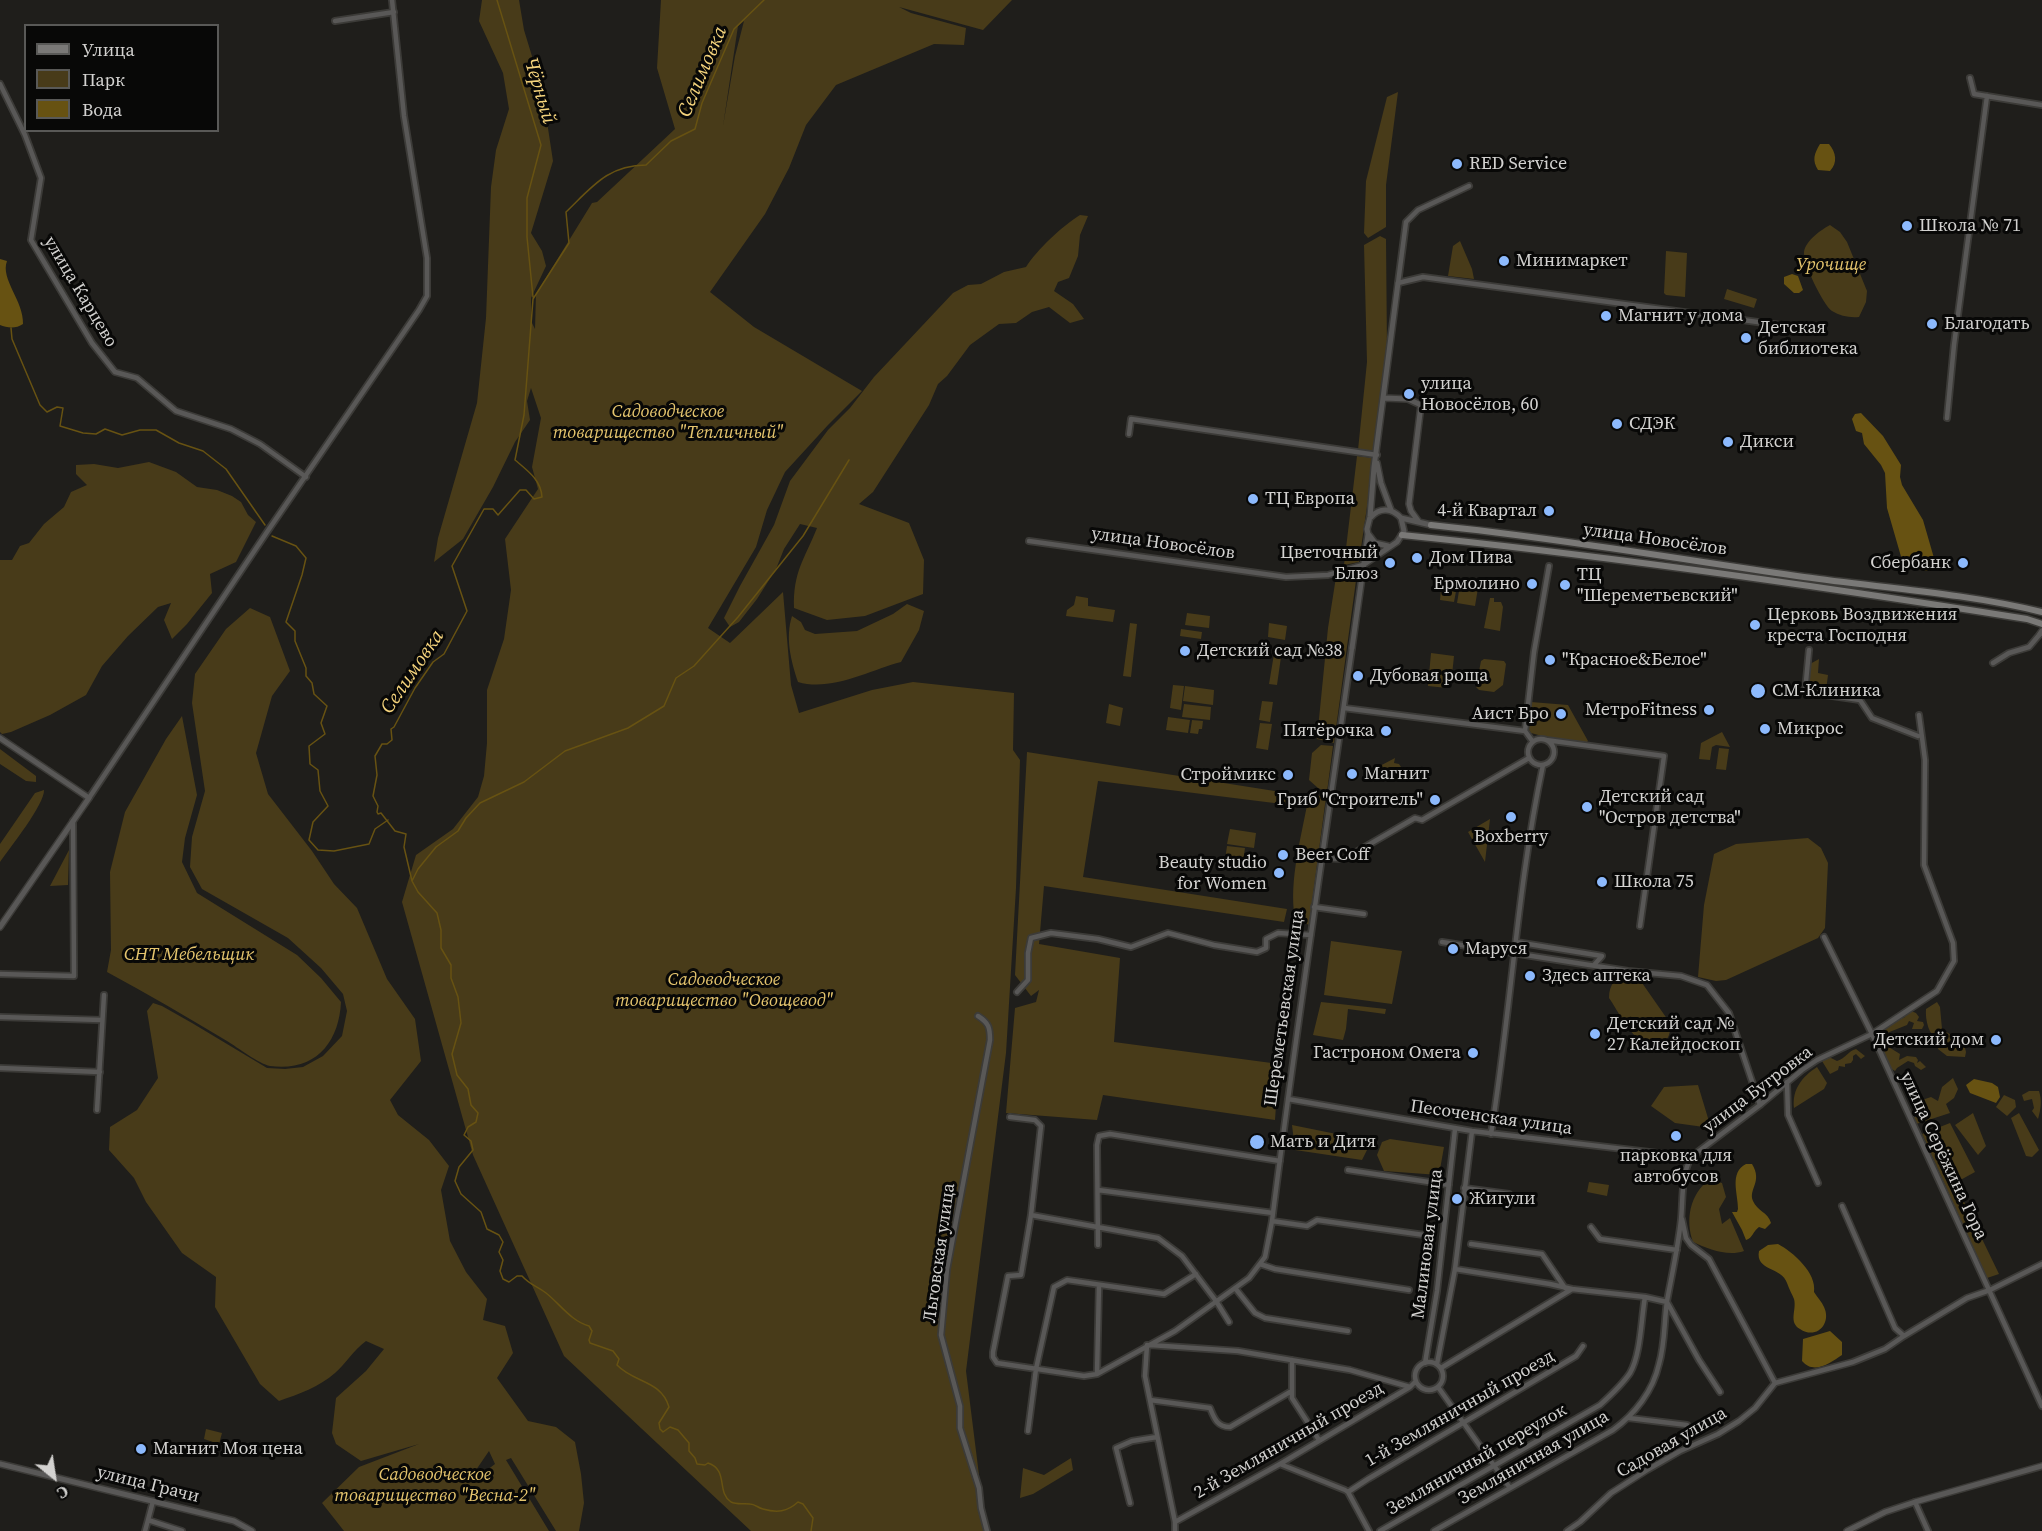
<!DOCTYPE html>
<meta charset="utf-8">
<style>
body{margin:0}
#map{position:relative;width:2042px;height:1531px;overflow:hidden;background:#1f1e1b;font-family:"Source Serif 4",serif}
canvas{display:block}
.legend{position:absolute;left:24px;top:24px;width:195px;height:108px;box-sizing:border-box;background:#080807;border:2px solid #595957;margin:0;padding:8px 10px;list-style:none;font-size:18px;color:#d3d2d0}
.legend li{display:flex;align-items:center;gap:12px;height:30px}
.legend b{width:30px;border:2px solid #595957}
.north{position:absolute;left:24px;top:1447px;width:60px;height:60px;-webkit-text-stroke:4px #080807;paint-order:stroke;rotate:150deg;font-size:16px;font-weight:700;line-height:24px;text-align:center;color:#d3d2d0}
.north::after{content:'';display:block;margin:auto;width:21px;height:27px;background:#d3d2d0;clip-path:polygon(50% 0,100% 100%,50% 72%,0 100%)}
</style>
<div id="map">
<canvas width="2042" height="1531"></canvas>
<ul class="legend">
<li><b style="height:8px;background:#7a7977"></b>Улица</li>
<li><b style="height:16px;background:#483b19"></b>Парк</li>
<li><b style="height:16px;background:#675212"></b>Вода</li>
</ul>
<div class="north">С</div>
</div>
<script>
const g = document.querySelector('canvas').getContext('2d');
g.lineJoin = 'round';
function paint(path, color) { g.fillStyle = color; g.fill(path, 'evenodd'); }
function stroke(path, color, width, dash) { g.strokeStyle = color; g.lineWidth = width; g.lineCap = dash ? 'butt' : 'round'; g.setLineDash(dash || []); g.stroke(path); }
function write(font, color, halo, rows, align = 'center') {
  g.font = font + ' "Source Serif 4",serif'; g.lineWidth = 6; g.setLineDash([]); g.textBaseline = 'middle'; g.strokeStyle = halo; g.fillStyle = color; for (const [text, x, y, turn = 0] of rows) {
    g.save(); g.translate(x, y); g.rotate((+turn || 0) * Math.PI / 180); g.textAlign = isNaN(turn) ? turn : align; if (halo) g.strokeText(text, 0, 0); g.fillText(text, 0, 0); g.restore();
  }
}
paint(new Path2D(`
 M482,0h37l5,30 18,59 11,72 -22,72 11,18 4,15 -15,32v23l4,8 1,-35 56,-91 5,-1 78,-73 -18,-61 4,-68h351l-29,30 -84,-23 12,6 55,15 -2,17 -30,-1 -98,41 -30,40 -17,43 -24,46 -55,78 44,35 108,64 -34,34 -43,47 -18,38 -11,37 -48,81 22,15 53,-51 8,93 8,28 73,-23 41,-8 101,11 -1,57 7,10 -4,128 -10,165 -40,318 20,160h-235l-187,-175 -91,-201 -71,-253 14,-47 37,-26 25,-32 6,-21 3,-33v-53l17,-51 7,-49 -6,-51 33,-50 -6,-22 9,-49 -10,-30 -4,13 3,19 -15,22 -22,45 -30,52 -29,23 4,-24 39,-135 9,-85 5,-131 5,-37 13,-41 -6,-36 -24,-52zM744,21l-9,35 -12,70 15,-100z
 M1398,92l-12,93v42l-18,11 -4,-5 2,-52 21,-84z
 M1080,215l8,1 -8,19 -2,21 -9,22 -11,4 -4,9 19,13 11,15 -14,4 -21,-16 -17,5 -16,11 -17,1 -29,21 -23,31 -9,8 -9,21 -56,87 -14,12 50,19 15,37 -1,34 -58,22 -38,4 -33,-12c-1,-36 10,-48 23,-80l-17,-4 -16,25 -8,20 -19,30 -18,23 -9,5 -6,-9 16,-32 34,-61 16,-44 38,-51 22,-22 24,-31 79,-84 15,-8 13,-1 23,-12 22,-5c11,-17 36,-41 54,-52z
 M1830,225l10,7 7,10 20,49 -1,11 -7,15c-9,1 -19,-1 -27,-6 -9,-6 -29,-48 -28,-59 2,-12 17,-22 26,-27z
 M1380,236l6,3 1,110 -12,104 -17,-3 9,-88 -3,-117z
 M1460,241l12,28 2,10 -26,-3 5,-30z
 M1666,251l21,2 -2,44 -19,-2 -2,-2z
 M1727,289l30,10 -3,9 -30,-9z
 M1357,456l17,2 -15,104 -15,3z
 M149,462l27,10 21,15 20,3 15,6 9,6 7,13 8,7 -20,40 -26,12 2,19 -25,31 -15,15 -8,-19 7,-17 -13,4 -30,29 -26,30 -16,29 -36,20 -39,17 -9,2 -2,-2v-172h12l8,-14 9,-3 15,-19 20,-17 7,-15 16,-7 -11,-11v-9l18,-1 24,4z
 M1357,573l-23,170 -17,-4 11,-111 8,-51z
 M1447,585l10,1 -3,16 -14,-2 1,-11z
 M1460,585l18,3 -3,18 -18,-3z
 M1076,596l12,2v8l27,4 -2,12 -47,-6 1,-6 7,-5z
 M1490,598h4v4h7l2,5 -3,24 -16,-3z
 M907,604l17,7 -5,19 -18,32c-31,8 -70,30 -103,20 -7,-21 -13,-44 -6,-66l9,6 4,8 10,4 42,-3 36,-17z
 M250,608l20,9 20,54 -18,25 -16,57 12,41 44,57 22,33 23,24 30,71 28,40 6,42 -31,39 8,15 31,25 20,26 -8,24 9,51 16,31 21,27 -4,21 22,6 8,27 -16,25 31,43 28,6 19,15 6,32 3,29 -5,28h-23l-45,-73 -5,2 43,71h-205l-22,-28 37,-36 60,-23 -58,17 -25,-17 -4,-11 4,-35 30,-27 18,-22 -18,-8c-14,11 -19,21 -31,32 -16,14 -36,21 -56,28l-19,-17 -45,-77 1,-30 -34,-24 -36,-51 -12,-24 -25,-28 1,-23 27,-17 21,-32 -11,-67 6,-8 9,3 30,17 75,45 18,1 18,-2 20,-11 19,-20 5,-25 -4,-17 -22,-26 -33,-30 -86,-49 -12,-22 2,-30 13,-46 -13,-88 3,-29 31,-45zM489,1451l6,13 -12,9 -7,-3z
 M1187,613l23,3 -1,12 -24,-3z
 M1130,623l7,1 -6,53 -8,-1z
 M1269,623l18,3 -2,14 -17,-3z
 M1181,629l21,3 -1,7 -21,-3z
 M1275,648l7,2 -5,35 -8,-1z
 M1431,653l23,3 -3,29 -4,3 -19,-2z
 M1484,659l20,2 2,3 -3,21 -9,7 -15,-2 -3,-3 5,-26z
 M1819,659l-1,14 10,2 -2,15 -18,-2 2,-24z
 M1173,685l11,1 -3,24 -11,-2z
 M1185,686l29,4 -1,15 -30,-4z
 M1262,701l11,1 -3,20 -11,-2z
 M1531,702l37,3 20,36 -2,2 -40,-6 -15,-4 -2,-3z
 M1109,704l14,4 -3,18 -14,-3z
 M1184,704l27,3 -1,13 -28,-3z
 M182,716l15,79 -12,43 -3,24 15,31 100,62 24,23 20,24c-2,41 -26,70 -71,64 -11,-2 -33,-19 -43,-25 -40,-24 -79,-47 -120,-69l4,-22 -1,-78 15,-60 41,-73z
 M1168,717l22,3 -2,13 -22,-3z
 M1192,720l11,1 -1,8h-3l-1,5 -8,-1z
 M1260,723l12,1 -4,26 -12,-2z
 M1722,732l8,15 -14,-2 -4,2 -2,13 -11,-1 2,-16z
 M1321,745l12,1 -6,46 -9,-4 -9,-8 3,-27z
 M1719,748l10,1 -3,21 -10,-1z
 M0,749l36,27v6l-10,-1 -26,-17z
 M1027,752l273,43 -2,11 -200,-25 -15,96 204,32 -3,13 -240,-36 -5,58 81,14 -6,84 165,22 -4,56 -172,-25 -6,25 -91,-7 9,-105 21,-6 3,-12 -8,6 -16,-21z
 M1395,758l-1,5 5,1 2,3 -1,4 -24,-3z
 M44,790c1,14 -35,59 -44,72v-18l35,-51z
 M1309,794l17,3 -17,128 -14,-7c-7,-37 8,-87 14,-124z
 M1490,819l-5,43 -17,-30z
 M1230,829l26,4 -2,15 -27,-4z
 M1808,838l13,10 7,15 -3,65 -7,10 -92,42 -10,1 -18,-4 6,-72 10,-51 22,-10z
 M1227,846l18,2 -2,14 -18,-2z
 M69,850l-1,35 -18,1z
 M1331,941l71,10 -10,53 -68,-9z
 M1629,975l11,5 30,43c1,9 -1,17 -9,21 -21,13 -42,-32 -52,-46 0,-14 7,-22 20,-23z
 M1321,1002l65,7 -1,5 -37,-5 -2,20 -3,11 -30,-5z
 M1937,1002l3,5 2,22 9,6 6,-1 2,3 -1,7 7,4 1,4 -1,5 -18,-1 -9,-7 1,-7c-10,-6 -14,-22 -13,-33z
 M1911,1011l5,2 3,4 -2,4 6,1 1,3 -2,4h-10l2,-6 -5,-2 -2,4 -25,10 -1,-4 10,-6 1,-2 13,-6 1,-3z
 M1887,1046l13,8 -1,6 8,-4 9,1 2,3 -1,3 3,-2 6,6 -5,3 -6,-4 -1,-3 -6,-2 -11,7 -2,3 -5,-3 -10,-19z
 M1856,1049l9,7 -4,3 -5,-5 -3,2v4l-2,3 -6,1v3l-6,-1 -1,4 -8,4 -8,-13 7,-4 8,4c9,-3 11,-10 19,-12z
 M1817,1067l10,16 -3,6 -30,19c-2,-19 8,-31 23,-41z
 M1953,1078l5,11 -4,9 -8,6 4,9 -34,11 -3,-7h5l4,-8 -4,-1 1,-7 12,-4 7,4 4,-14z
 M1698,1085l13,43 -36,-5 -24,-17 13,-19z
 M2029,1091h10c3,9 2,18 -1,28l-6,-8 2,-3 -2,-9 -8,2 -2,-6z
 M2004,1095l11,5 1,7 -9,9 -11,-9z
 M1973,1113l13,33 -8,9 -23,-30z
 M2019,1113l20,37 -7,7 -6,-1 -15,-38z
 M1950,1123l25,49 -20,11 44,91 -12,4 -65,-144z
 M1292,1125l74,15 11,3 -4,6 -6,1 -5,10 -67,-10z
 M1390,1139l54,8 -5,28 -55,-4 -7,-16 5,-13z
 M1709,1180l13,3 4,14 -7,12 3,15 8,-6 14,33c-16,6 -36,-2 -51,-9 -8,-22 -3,-48 16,-62z
 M1589,1182l20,3 -2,11 -20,-4z
 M206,1429l16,4 -3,11 -15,-5z
 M1071,1458l2,12 -40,24 -13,4 3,-30 21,7z`), '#483b19');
paint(new Path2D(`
 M1820,144h9c7,8 9,19 1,27l-12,-1c-6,-10 -4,-16 2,-26z
 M0,259l7,2c-7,18 17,40 16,63 -7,5 -16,4 -23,1z
 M1792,274l6,2 5,14 -4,3h-5l-10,-9v-7z
 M1861,413l22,23 18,29 -1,12 2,8 21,35 13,45 -2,4 -6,2 -18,-3 -8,-8 -15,-52 -2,-35 -4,-8 -17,-21 -2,-11 -6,-2 -4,-12 3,-5z
 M1974,1079l18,4 6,4 2,10 -4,6 -26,-10 -4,-8z
 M1746,1164h6c11,18 -4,25 1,37 4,10 15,11 18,22l-6,6 -6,-2c-6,4 -6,11 -13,13l-4,-10 -10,-18h5l1,-3c0,-16 -9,-36 8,-45z
 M1778,1244c15,8 39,29 36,48 3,5 8,10 10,15 8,17 -8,33 -24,22 -12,-7 -3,-19 -6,-30 -2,-5 -5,-10 -7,-16 -5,-16 -32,-12 -28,-32l9,-6z
 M1830,1331l12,11v13c-12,8 -28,20 -40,6l1,-22z`), '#675212');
stroke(new Path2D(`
 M497,0l44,145 -14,53v39l6,60
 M764,0l-30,29 -32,74 -7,26 -24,12 -25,24c-38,0 -54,22 -80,47l3,31 -36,56 -9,116 -9,45c13,11 26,20 27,37l-8,2 -8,-9h-6l-22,25 -5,-6h-9l-32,57 15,45 -23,43 -11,8 -18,26 -21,39 -3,2 1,11 -5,4h-5l-7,12 2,19 -4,21 5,10 -1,6 1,2 3,-1 14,18 11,3 -2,13 8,34 6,11 19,21 4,17v18l10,17v13l7,19 3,26 -9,31 5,21 11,14 3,16 7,8 -2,9 -8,5 -4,8 7,6 2,9 -14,17 -4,14 6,13 20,18 6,17 12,6 4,7 -4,10 4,8 -3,11 3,8 6,3 8,-6h5c8,9 15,10 24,17 14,11 25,28 43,33l3,5 -3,9 1,3 23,8 6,8 -2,6c17,18 44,15 52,42l-10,16 1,6 3,3 7,-5 8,3 11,13v8l6,7 2,6 8,1 3,-2c21,7 8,29 23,39 6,3 13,1 19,2 5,0 8,4 13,5 14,4 24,3 35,-7l5,2 10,14 -2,13
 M11,328l1,11 28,66 7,7 10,-5 6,1 -3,18 23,7 13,1 9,-5 17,6 18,-5h16l23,13 24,8 23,18 39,56
 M272,536l24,10 10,12 -4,17 -16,47 9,9v10l11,27v8l6,7 2,11 13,12 -6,17 4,11 -16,12 1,18 8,6 2,21 8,15 -15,16 -4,18 9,10 16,1 35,-7 6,-15 13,-9
 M412,881l6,-12 18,-22 22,-16 8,-13 14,-15 44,-21 41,-31 63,-23 36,-22 12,-28 18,-12 44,-49 65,-81 46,-76`), '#675212', 1.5);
const minor = new Path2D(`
 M335,21l59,-9
 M1970,78l4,16 68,11
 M0,84l25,51 16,43 -10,62 61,103 23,29 22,6 39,33 55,18 29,15 46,33
 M1469,186l-51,24 -12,12 -8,61 25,-6 394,53
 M1947,418l7,-73 33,-249
 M1129,434l2,-15 246,36
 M1029,541l257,36 42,-2 35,-10
 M1809,650l-4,42 55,8 12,18 46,18
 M1993,663l16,-10 20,-6 11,-13
 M1344,708l181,23 8,11
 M1525,731l9,-79 15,-86
 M1528 752a13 13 0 1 1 26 0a13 13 0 1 1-26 0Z
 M1546,740l118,16 -24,170
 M89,798l178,-266 152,-222 8,-14v-38l-23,-142 -12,-116
 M1322,858l22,1 71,-41 7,2 107,-62
 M1314,907l50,7
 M1824,937l48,97 170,372
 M1442,942l186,29 53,5 26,9 22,28 31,92
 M1516,942l86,14 -8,9
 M0,974l74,2 -1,-155
 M1017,992l11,-12v-27l3,-15 20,-5 47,6 33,8 37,-14 46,12 43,7 9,-4v-9l12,-6 33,2
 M978,1016c11,7 12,12 12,24l-43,229 -6,66 19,71v22l19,60 2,20 6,23
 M0,1017l102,3
 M0,1068l100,4
 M1787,1082l1,33 30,68
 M1288,1099l184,32 219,26
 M97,1110l7,-115
 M1010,1117l25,3 6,6 -10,89 -10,60 -13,1 -15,76v5l4,6 87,13 13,-2 78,-43 74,-53 16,-21 7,-36c24,-191 53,-382 80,-573
 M1491,1134c20,-123 26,-247 52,-369
 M1691,1157l69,-52 42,-35 15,-10 55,-26 65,-43 17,-30 -1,-18 -29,-78 1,-105 -6,-45
 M1348,1170l101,15
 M1464,1188l45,6
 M1098,1190l175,23
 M1842,1206l53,122 9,8 63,-38 23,-8 52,-26
 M1031,1215l127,23 24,18 34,45 13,21
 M1682,1219l4,19 5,7 18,14 66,124
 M1272,1221l35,5 10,-6 107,15
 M1591,1227l9,12 77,11
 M1471,1244l71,10 23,34
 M1098,1245l-1,-100 2,-9 11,-2 170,27
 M1260,1264l15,5 134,21
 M1455,1269l95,15 22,5
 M1235,1288l20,25 10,5 83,13
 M1147,1345l-2,31 30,146v9
 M1150,1345l88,6 112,19 60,17
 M1292,1360v38l27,42
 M1415 1376a14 14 0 1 1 28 0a14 14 0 1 1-28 0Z
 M1425,1363l12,-72 18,-162
 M1437,1364l18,-95 17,-138
 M1441,1368l131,-79 73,8 22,5 32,58 21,32
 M1097,1374l2,-89
 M1438,1387l72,101
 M1150,1400l60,8c4,10 7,19 20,19l60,-35
 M1629,1418l58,7
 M1028,1431l8,-62 18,-82 13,-7 97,14 32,-20
 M1280,1464l65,26 3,2 21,39
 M1348,1492l20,-13 208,-123 7,-10
 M153,1501l-5,19 34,11
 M1915,1502l13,29
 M1130,1503l-14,-55 16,-7 25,-4
 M1175,1522l105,-58 130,-77 6,-6
 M145,1531l3,-11
 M1380,1531l220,-126c11,-10 22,-20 30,-32 11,-19 11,-54 15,-76
 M1434,1531l179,-101c22,-16 40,-39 46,-66 6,-20 5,-42 8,-63 5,-27 11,-54 14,-81 2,-21 0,-44 10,-63
 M1567,1531l13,-9 31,-29 36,-23 33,-19 38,-17 21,-13 16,-13 20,-25 78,-21 32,-13 19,-13`);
const tertiary = new Path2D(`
 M1384,398l24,1 13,6 -12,99 2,7 8,11
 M1377,463l4,20 10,27
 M1401,518l30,7
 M1369,535l6,8 13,3
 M1363,565l34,-23 7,-11 -3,-13c-9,-10 -21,-11 -30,-1
 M2040,634l2,-3
 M1352,648l16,-114 -1,-5 3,-12 4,-50 24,-184
 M0,738l89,60 -89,129
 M0,1464l234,57 18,10
 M1847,1531l38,-19 30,-10 127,-36`);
const secondary = new Path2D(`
 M1431,525c124,13 249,34 373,52 79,11 160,16 238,35
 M1402,535c209,21 417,51 625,84l15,5`);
stroke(minor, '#3c3b38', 8);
stroke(tertiary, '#3c3b38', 8);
stroke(secondary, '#3c3b38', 9);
stroke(minor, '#595857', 4.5);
stroke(tertiary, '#595857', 5);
stroke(secondary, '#7a7977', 6);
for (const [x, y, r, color] of [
 [1457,164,6,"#8cb9fc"],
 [1907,226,6,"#8cb9fc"],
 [1504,261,6,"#8cb9fc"],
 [1606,316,6,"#8cb9fc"],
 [1932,324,6,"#8cb9fc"],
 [1746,338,6,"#8cb9fc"],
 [1409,394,6,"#8cb9fc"],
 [1617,424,6,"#8cb9fc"],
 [1728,442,6,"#8cb9fc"],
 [1253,499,6,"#8cb9fc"],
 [1549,511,6,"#8cb9fc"],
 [1417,558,6,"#8cb9fc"],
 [1390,563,6,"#8cb9fc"],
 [1963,563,6,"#8cb9fc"],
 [1532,584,6,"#8cb9fc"],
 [1565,585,6,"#8cb9fc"],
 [1755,625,6,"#8cb9fc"],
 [1185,651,6,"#8cb9fc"],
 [1550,660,6,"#8cb9fc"],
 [1358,676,6,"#8cb9fc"],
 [1758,691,8,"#8cb9fc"],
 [1709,710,6,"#8cb9fc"],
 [1561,714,6,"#8cb9fc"],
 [1765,729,6,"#8cb9fc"],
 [1386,731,6,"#8cb9fc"],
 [1352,774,6,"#8cb9fc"],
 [1288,775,6,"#8cb9fc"],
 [1435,800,6,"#8cb9fc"],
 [1587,807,6,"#8cb9fc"],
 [1511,817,6,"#8cb9fc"],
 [1283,855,6,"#8cb9fc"],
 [1279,873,6,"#8cb9fc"],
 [1602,882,6,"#8cb9fc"],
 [1453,949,6,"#8cb9fc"],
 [1530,976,6,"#8cb9fc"],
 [1595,1034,6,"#8cb9fc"],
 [1996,1040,6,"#8cb9fc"],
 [1473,1053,6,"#8cb9fc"],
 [1676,1136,6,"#8cb9fc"],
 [1257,1142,8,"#8cb9fc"],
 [1457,1199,6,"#8cb9fc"],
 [141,1449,6,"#8cb9fc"]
]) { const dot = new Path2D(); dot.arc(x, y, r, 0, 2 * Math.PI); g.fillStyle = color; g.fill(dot); stroke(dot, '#080807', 2); }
write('18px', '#d3d2d0', '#080807', [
 ["RED Service",1469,164],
 ["Школа № 71",1919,226],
 ["Минимаркет",1516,261],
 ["Магнит у дома",1618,316],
 ["Благодать",1944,324],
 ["Детская",1758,328],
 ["библиотека",1758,349],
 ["улица",1421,384],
 ["Новосёлов, 60",1421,405],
 ["СДЭК",1629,424],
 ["Дикси",1740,442],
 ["ТЦ Европа",1265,499],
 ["4-й Квартал",1537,511,"right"],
 ["Цветочный",1378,553,"right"],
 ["Блюз",1378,574,"right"],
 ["Дом Пива",1429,558],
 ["Сбербанк",1951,563,"right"],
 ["ТЦ",1577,575],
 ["\"Шереметьевский\"",1577,596],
 ["Ермолино",1520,584,"right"],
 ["Церковь Воздвижения",1767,615],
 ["креста Господня",1767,636],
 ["Детский сад №38",1197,651],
 ["\"Красное&Белое\"",1562,660],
 ["Дубовая роща",1370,676],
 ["СМ-Клиника",1772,691],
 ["МетроFitness",1697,710,"right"],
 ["Аист Бро",1549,714,"right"],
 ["Микрос",1777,729],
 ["Пятёрочка",1374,731,"right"],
 ["Магнит",1364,774],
 ["Строймикс",1276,775,"right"],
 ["Детский сад",1599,797],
 ["\"Остров детства\"",1599,818],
 ["Гриб \"Строитель\"",1423,800,"right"],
 ["Boxberry",1511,837,"center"],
 ["Beer Coff",1295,855],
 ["Beauty studio",1267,863,"right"],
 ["for Women",1267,884,"right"],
 ["Школа 75",1614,882],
 ["Маруся",1465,949],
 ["Здесь аптека",1542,976],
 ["Детский сад №",1607,1024],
 ["27 Калейдоскоп",1607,1045],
 ["Детский дом",1984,1040,"right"],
 ["Гастроном Омега",1461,1053,"right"],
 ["Мать и Дитя",1270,1142],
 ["парковка для",1676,1156,"center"],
 ["автобусов",1676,1177,"center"],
 ["Жигули",1469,1199],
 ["Магнит Моя цена",153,1449]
], 'left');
write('italic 18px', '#e5c56e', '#080807', [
 ["Урочище",1831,265],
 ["Садоводческое",668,412],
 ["товарищество \"Тепличный\"",668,433],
 ["СНТ Мебельщик",189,955],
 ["Садоводческое",724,980],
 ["товарищество \"Овощевод\"",724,1001],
 ["Садоводческое",435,1475],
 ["товарищество \"Весна-2\"",435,1496]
]);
write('18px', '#d3d2d0', '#080807', [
 ["улица Карцево",80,292,59],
 ["улица Новосёлов",1655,540,8],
 ["улица Новосёлов",1163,544,8],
 ["Шереметьевская улица",1285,1008,-82],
 ["улица Бугровка",1758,1090,-37],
 ["Песоченская улица",1491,1118,8],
 ["улица Серёжина Гора",1943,1156,65],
 ["Малиновая улица",1428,1244,-83],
 ["Льговская улица",940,1253,-82],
 ["1-й Земляничный проезд",1460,1409,-30],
 ["2-й Земляничный проезд",1289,1441,-30],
 ["Садовая улица",1672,1443,-30],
 ["Земляничная улица",1534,1458,-30],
 ["Земляничный переулок",1477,1460,-30],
 ["улица Грачи",148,1485,14]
]);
write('italic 20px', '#f4d37c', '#080807', [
 ["Селимовка",703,72,-67],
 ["Чёрный",539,91,73],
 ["Селимовка",413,672,-56]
]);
</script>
